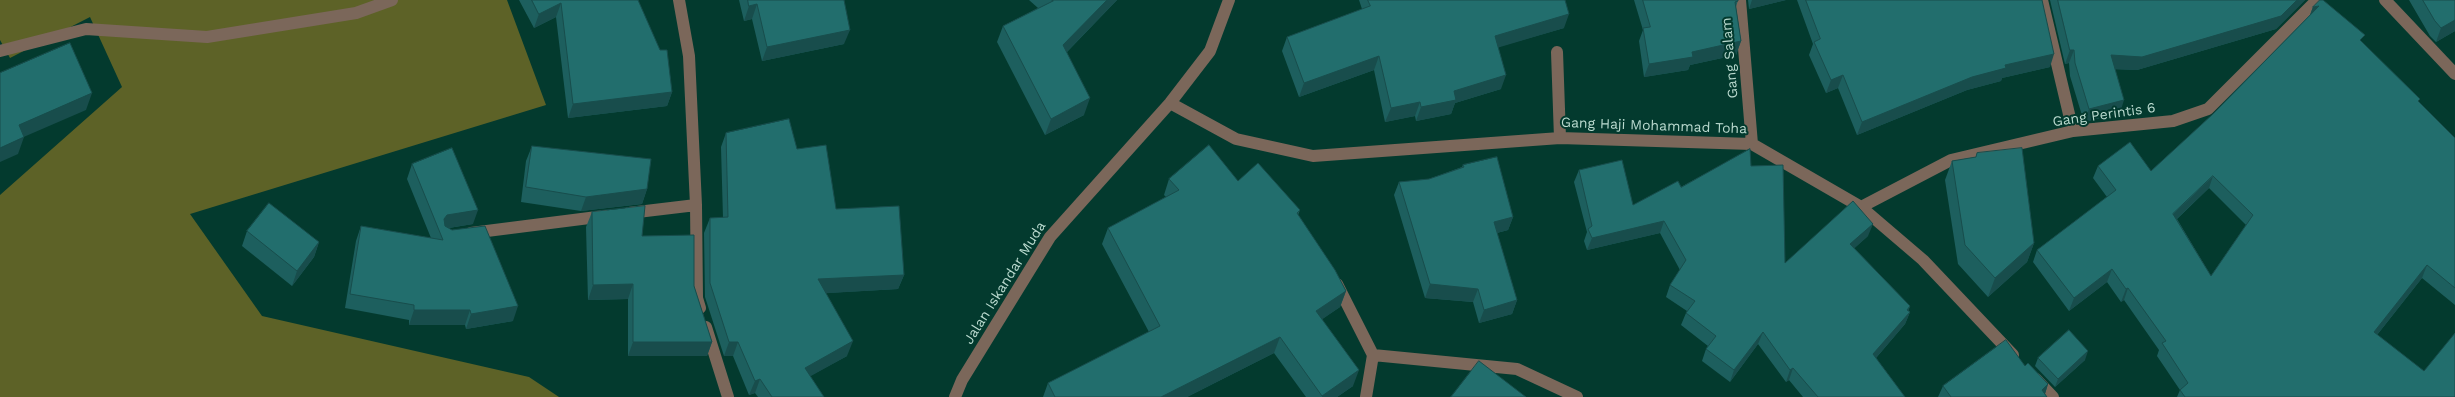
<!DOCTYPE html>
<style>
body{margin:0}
canvas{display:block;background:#033a2e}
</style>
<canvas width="2455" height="397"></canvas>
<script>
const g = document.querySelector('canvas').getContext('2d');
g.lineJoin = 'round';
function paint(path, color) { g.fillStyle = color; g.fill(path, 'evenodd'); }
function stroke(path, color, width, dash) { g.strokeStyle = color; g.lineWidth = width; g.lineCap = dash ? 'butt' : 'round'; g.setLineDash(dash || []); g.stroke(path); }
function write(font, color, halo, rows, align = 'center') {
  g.font = font + ' "Work Sans",sans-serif'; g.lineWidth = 4; g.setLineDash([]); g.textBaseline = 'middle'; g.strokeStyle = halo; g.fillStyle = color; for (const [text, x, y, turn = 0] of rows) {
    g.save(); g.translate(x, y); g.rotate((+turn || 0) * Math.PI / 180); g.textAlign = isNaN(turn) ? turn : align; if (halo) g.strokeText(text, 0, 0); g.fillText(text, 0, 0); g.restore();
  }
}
paint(new Path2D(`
 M0,0h507l39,105 -356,109 72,102 267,61 30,20h-559v-202l122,-108 -32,-70 -80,41 -10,-18z`), '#5d6227');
stroke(new Path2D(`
 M679,0l10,56 7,149 1,93 3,10
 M1740,0l12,144
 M2042,0l31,131
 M2385,0l70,74
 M0,51l86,-22 121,8 149,-24 36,-13
 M1557,52l3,86
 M1170,103l66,36 77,17 247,-18 192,6 109,63 62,53 90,95
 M1861,207l90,-47 122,-29 100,-10 35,-12 109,-109
 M629,213l67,-8
 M471,233l134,-17
 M1337,284l36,71 -7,42
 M706,327l22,70
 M1373,355l144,14 60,28
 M2036,379l17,18
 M955,397l7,-17 88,-143 120,-134 40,-52 19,-51`), '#7b675a', 12);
paint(new Path2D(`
 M519,0h119l34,92 -5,14 -99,12 -12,-101 -22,11z
 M739,0h105v44l-82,17 -10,-42 -8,2z
 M1029,0h88l-50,52 17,63 -39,20 -48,-93 6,-16 35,-18z
 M1359,0h206l-1,28 -66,19 3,42 -46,14 -4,11 -35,7 -1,-5 -30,6 -11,-52 -75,27 -17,-46 5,-14 75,-28z
 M1634,0h104l-2,7 5,34 -5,14 -46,10 -2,5 -44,7 -5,-36 4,-11z
 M1748,0h38l-37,9z
 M1797,0h245l8,67 -48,11 -1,3 -34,9 -110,45 -19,-47 -12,5 -17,-38 4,-11z
 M2050,0h255l-29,29 -139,41 -22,-1 5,44 -36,9 -14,-46 -1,-13 -4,1z
 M2409,0h46v31l-19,11 -6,-6z
 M2313,7l49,35 57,60 36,36v167l-33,-27 -45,57 78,62h-278l3,-7 -23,-34 2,-6 -35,-50 -3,2 -14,-20 -38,29 -36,-49 4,-12 70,-53 -14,-19 5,-12 53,5 62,-57 97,-99zM2209,188l37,37 -35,51 -34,-57z
 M726,133l71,16 39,60 68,66 -6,14 -72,4 21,63 -37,20 14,21h-66l-3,-4 -6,2 -16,-39h-9l-19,-59 -1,-64 6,-15h13l-2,-71z
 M532,146l115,43 -5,15 -61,7 -60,-9 5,-41z
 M1976,157l58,86 -7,19 -39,35 -30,-33 -13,-84 7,-19z
 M412,164l61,60 -24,4 64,93 -47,8 -1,-4h-56v-5l-64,-12 11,-67 5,-15 70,12 -24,-59z
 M1463,165l50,52 -5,13 -11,3 20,67 -5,14 -33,9 -6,-21 -48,-4 -31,-103 5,-13 30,-3 33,-12z
 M1751,166l34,97 83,-27 -14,12 56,58 -2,5 2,1 -5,12 -29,34 29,39h-102l-14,-17 -3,2 -28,-38 -28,38 -28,-21 4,-12 2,-3 -27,-21 5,-12 1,-2 -21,-14 4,-12 10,-15 -20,-37 -73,17 -3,-9 3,-9 -13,-50 5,-12 54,35 48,-18z
 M1169,179l69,2 62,29 -2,5 48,76 -6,16 -18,12 31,67 -16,11h-31l-32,-44 -87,44h-144l5,-14 101,-51 -47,-88 6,-16 58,-31 -2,-2z
 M592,212l50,24 52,50 18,56 -5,14h-79v-57l-40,1 -2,-73z
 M247,231l72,11 -5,15 -22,29 -50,-40z
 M2038,358l47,2 -30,27 -20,-21z
 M2025,366l23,18 -3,10 2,3h-109l5,-11z`), '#1d5f5e');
paint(new Path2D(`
 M1107,0h10l-60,62 6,-17z
 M1752,0h34l-37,9z
 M2297,0h8l-29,29 -139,41 -31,-1 5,-14z
 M561,3l-5,14 -22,11 5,-14z
 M757,4l-5,15 -8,2 5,-15z
 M2319,6l-11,14 5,-13z
 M1569,14l-5,14 -74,22 5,-14z
 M2455,20v11l-19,11 5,-14z
 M850,30l-6,14 -82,17 5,-14z
 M1741,41l-5,14 -46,10 -2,5 -44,7 5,-13 43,-12z
 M2070,50h4l-5,13 -4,1z
 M2054,54l-4,13 -48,11 -1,3 -34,9 -110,45 5,-13 110,-45 33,-12z
 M1379,56l-5,14 -75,27 5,-14z
 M1506,75l-5,14 -46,14 -4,11 -35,7 5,-14 33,-16z
 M1843,75l-5,13 -12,5 5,-13z
 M672,92l-5,14 -99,12 5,-14z
 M92,93l-6,17 -74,32 7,-17z
 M1090,98l-6,17 -39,20 6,-16z
 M2124,100l-4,13 -36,9 5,-13z
 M1420,102l-5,14 -30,6 6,-14z
 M24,137l-6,17 -18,8v-14z
 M2213,176l-4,12 -40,38 4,-12z
 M647,189l-5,15 -61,7 5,-14z
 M478,210l-5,14 -31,5 2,-10 3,-4z
 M1513,217l-5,13 -19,5 5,-13z
 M1664,221l-4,12 -73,17 5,-12z
 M1873,224l-5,12 -22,20 4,-12z
 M319,242l-5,15 -22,29 5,-15z
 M2034,243l-7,19 -39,35 7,-19z
 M2427,265l-5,13 -53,67 5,-13z
 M2112,269l-5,13 -38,29 5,-13z
 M904,275l-6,14 -85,5 5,-15z
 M633,284l-5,15 -40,1 5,-15z
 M1430,284l48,5 -5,13 -48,-4z
 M2128,288l-4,12 -3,2 5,-13z
 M1346,291l-6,16 -29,20 5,-16z
 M1517,300l-5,14 -33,9 5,-13z
 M518,306l-5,15 -47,8 5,-15z
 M1910,306l-3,9 3,-3 -5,12 -36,42 4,-12 34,-44z
 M414,310h56l-5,15h-56z
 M1763,332l-5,12 -28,38 4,-12z
 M1280,337l-6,16 -87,44h-26z
 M853,341l-6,15 -47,26 5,-14z
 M633,342h79l-5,14h-79z
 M729,342h9l-5,14h-9z
 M2088,351l-3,9 -30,27 3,-8z
 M1793,368l-4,12 -3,2 4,-12z
 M1359,370l-6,16 -16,11h-15v-1z
 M760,379l-5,14 -6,2 6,-14z
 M2048,384l-4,13 -2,-7z`), '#184d4c');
const building = new Path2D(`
 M532,0h106l22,50h7l5,42 -99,12 -12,-101 -22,11z
 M748,0h96l6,30 -83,17 -10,-43 -8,2z
 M1052,0h55l-44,45 27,53 -39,21 -48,-93 50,-25z
 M1368,0h197l4,14 -74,22 11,39 -52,16 2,9 -35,7 -1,-5 -29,6 -12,-52 -75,27 -17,-46 83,-31z
 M1643,0h95v1l-3,1 6,39 -49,11 1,5 -44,7 -6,-36 7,-1z
 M1806,0h236l12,54 -49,11 1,3 -34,9 -110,45 -19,-47 -12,5 -17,-38 6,-3z
 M2058,0h239l-16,16 -139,41 -31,-2 13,45 -35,9 -14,-46 -1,-13h-4z
 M2320,0h3l42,35 -5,5 60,59 -2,2 37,37v150l-28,-23 -53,67 50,39 31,-38v64h-270l-5,-7 8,-7 -26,-40 4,-2 -38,-53 -2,1 -14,-20 -38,29 -37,-48 79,-60 -18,-24 32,-24 21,29 62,-57 106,-108 -6,1zM2213,176l40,39 -42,61 -38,-62z
 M2423,0h32v20l-14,8 -6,-7z
 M70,43l22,50 -73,32 5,12 -24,11v-75z
 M789,119l8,30 29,-4 10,64 63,-3 5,69 -86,4 35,62 -48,27 19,29h-52l-12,-18 -5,2 -17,-39h-9l-19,-59v-65l18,-1 -2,-84z
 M1209,145l29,36 20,-18 42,47 -3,3 38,57 11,21 -30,20 43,59 -37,26 -42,-59 -119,60h-106l-7,-14 112,-57 -52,-98 71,-38 -10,-11z
 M532,146l119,13 -4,30 -61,8 -60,-10z
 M452,148l26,62 -31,5 -3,4 1,7 7,4 33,-4 33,80 -47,8 -1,-4h-56v-5l-64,-11 11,-68 82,14 -31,-76z
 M2022,148l12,95 -39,35 -30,-33 -13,-84 24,-4 1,-4z
 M1750,149l1,17 32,-1 2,98 68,-62 20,23 -23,20 60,62 -3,4 3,2 -37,42 32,43h-87l-25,-29 -3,2 -27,-38 -29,38 -28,-21 10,-13 -30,-23 9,-12 -25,-16 16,-25 -22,-39 -72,17 -4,-9 4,-3 -13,-56 43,-10 11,45 45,-24 3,6z
 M1497,157l16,60 -19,5 23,78 -33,10 -6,-21 -48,-5 -31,-102 30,-3 35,-12 -1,-2z
 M269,203l50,39 -22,29 -50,-40z
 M645,206l-3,30 52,-1v51l18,56h-79v-58l-40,1 -1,-73z
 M2069,330l19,21 -30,28 -20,-21z
 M2006,340l19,26 3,-3 20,21 -6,6 5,7h-96l-8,-11z
 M1479,361l47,36h-75z`);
paint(building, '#226e6d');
stroke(building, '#184d4c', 1);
write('14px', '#badacf', '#033a2e', [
 ["Gang Salam",1730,58,-95],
 ["Gang Perintis 6",2104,115,-8],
 ["Gang Haji Mohammad Toha",1654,126,2],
 ["Jalan Iskandar Muda",1005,283,-58]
]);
</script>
